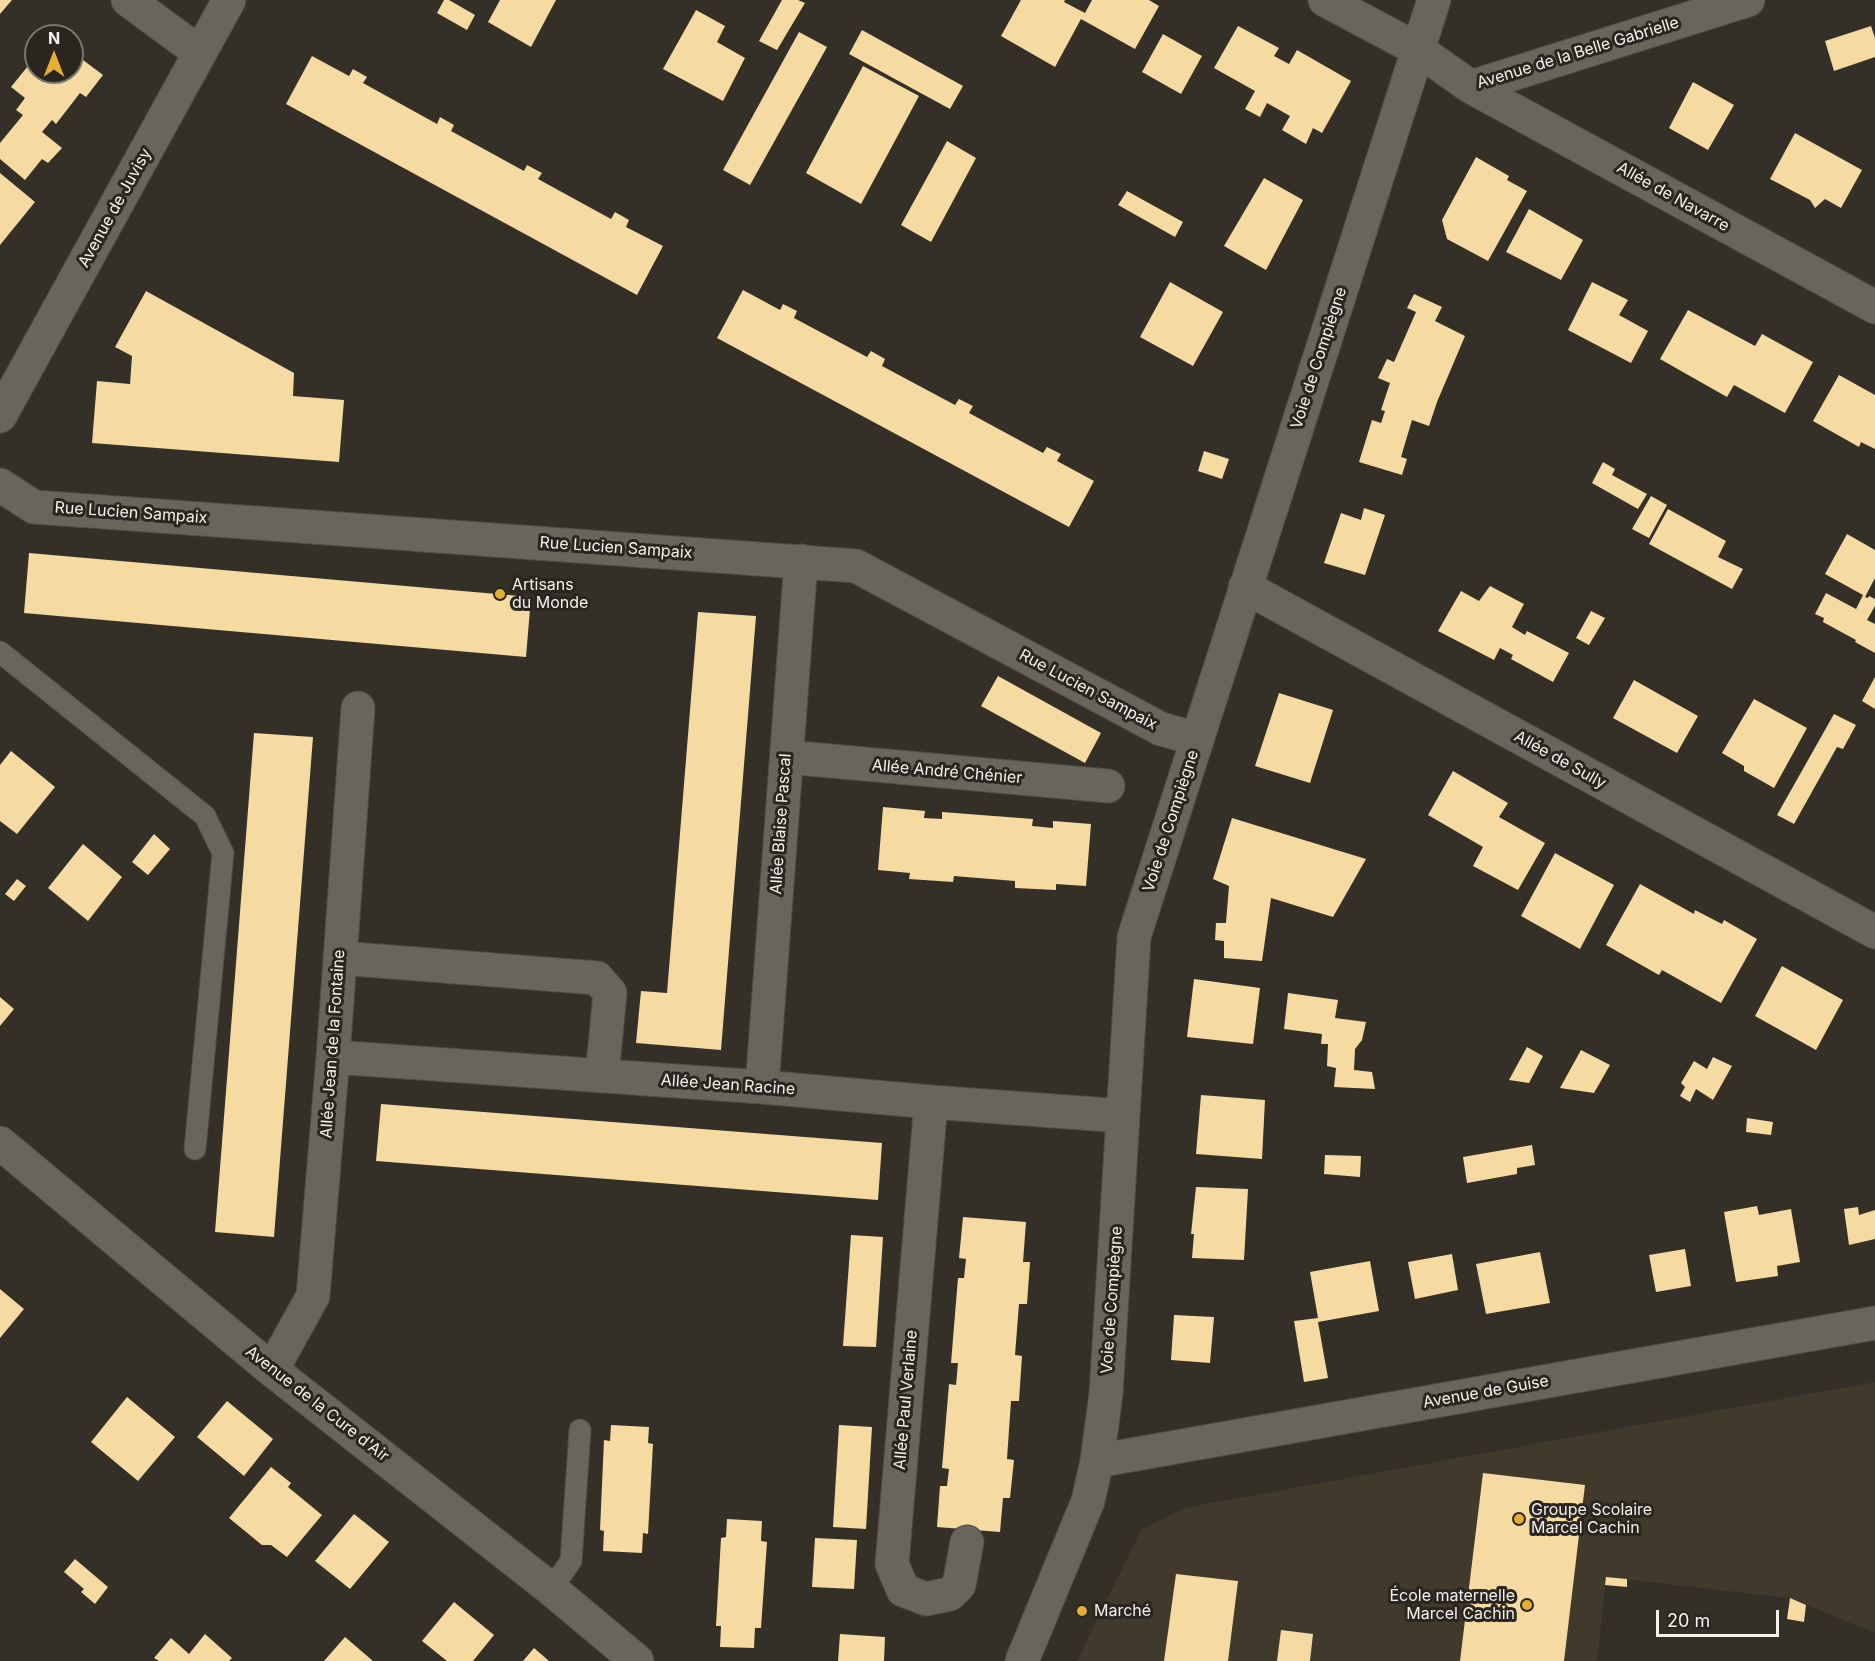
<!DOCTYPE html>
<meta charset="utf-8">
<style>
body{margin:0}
#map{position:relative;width:1875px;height:1661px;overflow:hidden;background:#343028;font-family:Inter,sans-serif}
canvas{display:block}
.north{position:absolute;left:24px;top:24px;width:60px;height:60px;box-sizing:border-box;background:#2a261f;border:2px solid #7a7771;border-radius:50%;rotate:0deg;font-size:16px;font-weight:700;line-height:24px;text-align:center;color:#f3f0eb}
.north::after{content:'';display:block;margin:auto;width:21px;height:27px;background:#e2af34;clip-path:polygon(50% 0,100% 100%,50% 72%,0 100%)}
.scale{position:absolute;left:1656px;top:1610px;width:123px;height:27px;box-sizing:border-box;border:3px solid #f3f0eb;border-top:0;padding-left:8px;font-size:18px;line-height:21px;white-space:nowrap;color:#f3f0eb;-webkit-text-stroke:4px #2a261f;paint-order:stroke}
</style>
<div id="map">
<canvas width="1875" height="1661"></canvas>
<div class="north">N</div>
<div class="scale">20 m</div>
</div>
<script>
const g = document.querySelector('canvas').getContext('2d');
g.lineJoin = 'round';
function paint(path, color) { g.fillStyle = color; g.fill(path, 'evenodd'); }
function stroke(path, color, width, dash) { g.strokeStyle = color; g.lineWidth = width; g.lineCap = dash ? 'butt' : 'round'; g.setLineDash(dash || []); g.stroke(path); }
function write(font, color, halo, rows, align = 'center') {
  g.font = font + ' Inter,sans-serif'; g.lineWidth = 6; g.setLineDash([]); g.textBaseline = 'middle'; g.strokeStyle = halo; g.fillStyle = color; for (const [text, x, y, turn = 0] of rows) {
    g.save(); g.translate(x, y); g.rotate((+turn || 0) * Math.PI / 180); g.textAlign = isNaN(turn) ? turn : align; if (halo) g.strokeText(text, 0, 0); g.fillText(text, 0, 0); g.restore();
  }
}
paint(new Path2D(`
 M1875,1382v251l-85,-35 -184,-21 -9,84h-520l64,-131 43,-22z`), '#413a2c');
paint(new Path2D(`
 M0,0h12l-12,14z
 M444,0h5l26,15 -8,15 -30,-17z
 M500,0h56l-25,47 -43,-25z
 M782,0h16l7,3 -28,47 -18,-9z
 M1021,0h44l-1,2 21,11 7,-13h57l10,6 -24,43 -54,-30 -26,48 -54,-31z
 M696,10l29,16 -8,16 28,16 -22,43 -60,-32z
 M1238,26l41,22 -5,8 15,8 8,-14 54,31 -29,52 -9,-5 -7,16 -24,-14 8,-14 -23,-13 -7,14 -15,-8 10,-18 -41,-23z
 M1871,26l4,12v19l-41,14 -9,-30z
 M862,30l101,56 -13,23 -101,-55z
 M799,32l28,15 -77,138 -27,-15z
 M1163,34l39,22 -21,38 -39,-22z
 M72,50l3,3 -1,3 8,6 1,-2 20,15 -17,22 -6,-4 -24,31 -4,-4 -10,12 20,16 -14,15 -6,-4 -17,21 -25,-21v-16l23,-28 -7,-5 9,-12 -14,-11 25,-31v16h36z
 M312,56l37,20 4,-7 14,8 -4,6 74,41 3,-7 14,8 -3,6 73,40 3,-6 15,8 -4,6 73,40 4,-7 14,8 -3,7 37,19 -26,49 -351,-191z
 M863,66l56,30 -58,108 -55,-31z
 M1693,82l41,23 -26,45 -39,-22z
 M1795,133l67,37 -21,38 -16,-9 -10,9 -5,-8 -40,-21z
 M947,141l29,17 -45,84 -30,-17z
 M1476,157l33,19 -2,4 20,11 -39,70 -41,-22 -5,-19z
 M0,173l35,29 -35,43z
 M1264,178l39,22 -37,70 -42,-24z
 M1127,191l56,31 -8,15 -57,-32z
 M1529,209l54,31 -22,40 -55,-28z
 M1170,282l53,30 -30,54 -53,-29z
 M1592,282l36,18 -9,15 29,16 -17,32 -63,-33z
 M743,290l37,20 3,-6 14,7 -3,7 73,39 4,-6 14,8 -3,7 73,39 4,-6 14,7 -4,7 74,40 4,-6 14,7 -4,7 37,20 -25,46 -352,-189z
 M146,291l148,82 -1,23 51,4 -5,62 -247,-19 5,-62 33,3 2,-28 -17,-9z
 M1414,294l28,13 -7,14 30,15 -28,66 -8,24 -17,-6 -11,37 6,2 -5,16 -43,-13 13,-42 9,3 4,-12 -4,-1 9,-27 -12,-5 9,-19 7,3 22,-50 -9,-4z
 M1688,310l67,36 7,-12 51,28 -28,51 -51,-28 -7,12 -67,-38z
 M1839,375l36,20v54l-14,-7 -2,5 -46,-26z
 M1204,451l25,8 -7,20 -24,-8z
 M1603,462l12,7 -3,6 35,19 -9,15 -46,-26z
 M1651,496l16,9 -18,33 -17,-9z
 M1364,508l21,7 -20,60 -41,-12 17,-50 20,7z
 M1668,509l58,32 -8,16 25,12 -11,20 -83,-45z
 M1847,534l28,16v28l-10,19 3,1 1,-2 6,3v7l-8,14 8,4v29l-20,-11 1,-2 -33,-18 1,-4 -9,-4 11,-21 30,16 7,-14 -38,-21z
 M29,553l502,44 -5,60 -502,-44z
 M1490,586l34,18 -12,23 13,8 2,-4 42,22 -16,29 -42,-23 2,-4 -13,-7 -6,12 -56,-29 23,-40 18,10z
 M1591,611l14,7 -16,27 -13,-7z
 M698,612l58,4 -35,434 -85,-7 5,-52 26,2z
 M998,676l103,57 -16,30 -104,-57z
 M1875,677v32l-13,-8z
 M1634,680l64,36 -21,37 -64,-35z
 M1279,693l54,17 -23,73 -55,-17z
 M1754,699l53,29 -33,60 -30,-17v-5l-22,-13z
 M1834,714l22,11 -13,24 -6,-2 -43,77 -17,-9z
 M254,733l59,4 -39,500 -59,-5z
 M11,751l44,36 -38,47 -17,-13v-56z
 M1453,771l55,32 -9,14 46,26 -27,47 -45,-24 10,-19 -55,-32z
 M883,807l42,4 -1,7 18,1v-7l91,7 -1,7 21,2v-7l38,3 -5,62 -30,-2v6l-41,-2v-7l-61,-5 -1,6 -44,-3 1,-6 -32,-3z
 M1232,818l134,41 -33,58 -62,-19 -9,63 -38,-3v-17l-9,-1 1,-17h10l3,-37 -16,-7z
 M154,834l16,15 -22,26 -16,-13z
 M83,844l39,33 -34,44 -40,-33z
 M1555,853l59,32 -34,64 -59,-33z
 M17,879l9,7 -12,15 -9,-7z
 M1640,884l54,30 1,-4 27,14 2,-4 33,19 -36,64 -59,-33 -3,5 -53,-30z
 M1782,966l61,34 -27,50 -61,-34z
 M1194,979l66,9 -7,56 -66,-7z
 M1288,993l50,7 -3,18 31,4 -4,18 -7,9 -1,21 18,2 3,17 -41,-2 2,-19 -9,-2 1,-22h-7l1,-10 -38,-5z
 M0,997l14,12 -14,17z
 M1527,1047l16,9 -14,27 -20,-3z
 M1581,1050l29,15 -16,28 -34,-5z
 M1713,1057l19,9 -19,34 -17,-11 -6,13 -10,-6 5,-9 -4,-4 13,-22 13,8z
 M1201,1095l64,5 -3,59 -66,-5z
 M381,1104l501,39 -4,57 -502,-39z
 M1747,1118l26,4 -2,13 -25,-3z
 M1532,1145l3,20 -18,3v6l-50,9 -4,-26z
 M1325,1155l36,1 -1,21 -36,-3z
 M1196,1187l52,2 -4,71 -52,-2 2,-24h-3z
 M1757,1206l2,9 32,-6 9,53 -23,4 1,10 -42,6 -12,-70z
 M1858,1207l1,8 16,-5v29l-26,6 -5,-36z
 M963,1217l63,5 -3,40h7l-3,42h-8l-4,51 7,1 -3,45h-8l-4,58 7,1 -4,38h-7l-3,34 -63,-5 3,-41h7l2,-17 -7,-1 7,-84 7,1 2,-22h-7l7,-85h6l2,-19 -7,-1z
 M851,1235l32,2 -7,110 -33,-1z
 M1685,1249l6,37 -35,6 -7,-37z
 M1540,1252l10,51 -64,11 -10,-50z
 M1452,1254l6,36 -43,9 -7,-37z
 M1370,1261l9,50 -61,11 10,56 -24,4 -10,-61 24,-3 -8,-46z
 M0,1289l24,20 -24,29z
 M1174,1315l40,2 -4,46 -39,-3z
 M127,1397l48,40 -37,44 -47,-39z
 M227,1401l46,38 -29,37 -47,-39z
 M611,1425l38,2 -1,16 5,1 -5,90 -5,-1 -1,20 -39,-2 1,-20 -4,-1 4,-90 6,1z
 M839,1425l33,2 -6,102 -33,-2z
 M271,1467l20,16 -3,4 34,28 -35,42 -16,-12h-9l-33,-27z
 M1483,1473l102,12 -21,176h-104z
 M354,1514l35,28 -39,47 -35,-28z
 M727,1519l35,2 -1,20 6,1 -6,86h-6l-1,20 -34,-1 1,-21h-5l5,-88 5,-1z
 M815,1538l42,2 -3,49 -42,-2z
 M75,1559l33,28 -13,17 -14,-12 3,-3 -20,-17z
 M1176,1574l62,7 -10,80h-64z
 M1606,1577l21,2v8l-22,-2z
 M1790,1598l16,7 -2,17 -17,-3z
 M454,1602l40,33 -21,26h-26l-25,-20z
 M1281,1630l32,4 -3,27h-33z
 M205,1634l27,24 -3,3h-70l-5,-3 17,-20 18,16z
 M840,1634l45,3 -1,24h-46z
 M345,1637l28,24h-49z
 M534,1648l15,13h-26z`), '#f5daa2');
const service = new Path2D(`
 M0,652l205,164 18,37 -28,296
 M551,1589l20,-28 9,-131`);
const minor = new Path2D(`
 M128,0l72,53
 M1325,0l92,49 54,38 277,-87
 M1471,87l404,220
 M0,416l229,-416
 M0,485l34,22 822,59 305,163 36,10
 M1245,587l630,345
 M787,757l321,29
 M340,958l257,20 13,15 -8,83
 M333,1057l429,30 169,15 192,14
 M762,1087l39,-526
 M931,1102l-39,462 11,26 23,9 24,-5 9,-9 8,-43
 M0,1143l272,227 279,219 86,72
 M272,1370l41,-74 20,-239 25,-349
 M1097,1461l778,-138
 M1022,1661l66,-160 9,-40 9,-67 28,-457 300,-937`);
stroke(service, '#504c45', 23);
stroke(minor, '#504c45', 35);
stroke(service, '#6a655c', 21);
stroke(minor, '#6a655c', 33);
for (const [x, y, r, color] of [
 [500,594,6,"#e2af34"],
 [1519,1519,6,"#e2af34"],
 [1527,1605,6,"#e2af34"],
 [1082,1611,6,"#e2af34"]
]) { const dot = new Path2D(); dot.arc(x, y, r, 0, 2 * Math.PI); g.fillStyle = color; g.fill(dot); stroke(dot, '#2a261f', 2); }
write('16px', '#f3f0eb', '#2a261f', [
 ["Avenue de la Belle Gabrielle",1578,53,-17],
 ["Allée de Navarre",1673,197,29],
 ["Avenue de Juvisy",115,208,-61],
 ["Voie de Compiègne",1319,358,-72],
 ["Rue Lucien Sampaix",131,513,4],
 ["Rue Lucien Sampaix",616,548,4],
 ["Rue Lucien Sampaix",1088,690,28],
 ["Allée de Sully",1560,760,29],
 ["Allée André Chénier",947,772,5],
 ["Voie de Compiègne",1171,821,-72],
 ["Allée Blaise Pascal",781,824,-86],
 ["Allée Jean de la Fontaine",333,1044,-86],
 ["Allée Jean Racine",728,1085,4],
 ["Voie de Compiègne",1112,1300,-86],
 ["Avenue de Guise",1486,1392,-10],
 ["Allée Paul Verlaine",906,1400,-85],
 ["Avenue de la Cure d'Air",317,1404,38]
]);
write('16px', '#f3f0eb', '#2a261f', [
 ["Artisans",512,585],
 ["du Monde",512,603],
 ["Groupe Scolaire",1531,1510],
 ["Marcel Cachin",1531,1528],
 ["École maternelle",1515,1596,"right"],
 ["Marcel Cachin",1515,1614,"right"],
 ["Marché",1094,1611]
], 'left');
</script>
